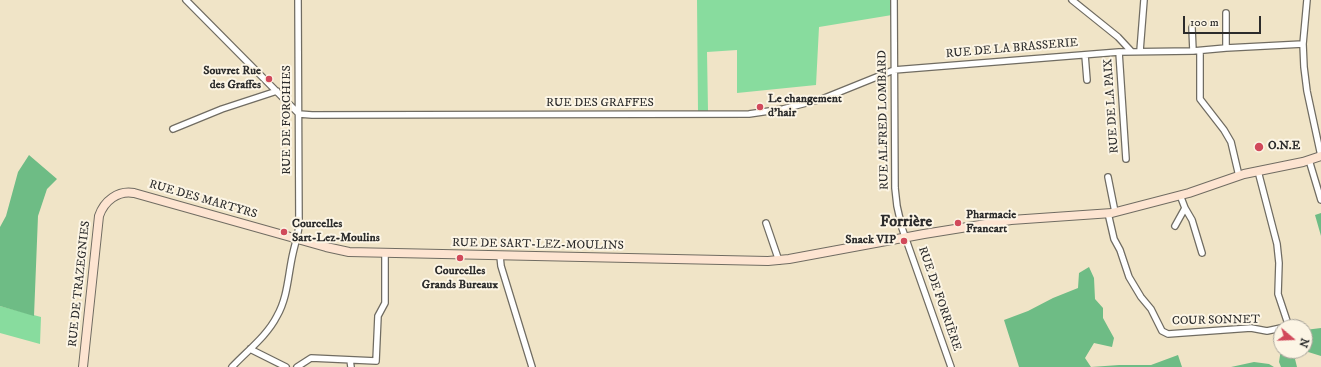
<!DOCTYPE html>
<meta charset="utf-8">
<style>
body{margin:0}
#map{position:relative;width:1321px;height:367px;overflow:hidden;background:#f0e4c7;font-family:"IM FELL DW Pica",serif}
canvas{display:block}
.north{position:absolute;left:1273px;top:319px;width:40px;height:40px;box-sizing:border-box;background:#fcf5e5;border:1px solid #a8a49b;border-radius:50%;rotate:109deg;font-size:11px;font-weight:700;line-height:16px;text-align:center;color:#2b2b2b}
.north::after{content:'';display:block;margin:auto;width:14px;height:18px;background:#d1495b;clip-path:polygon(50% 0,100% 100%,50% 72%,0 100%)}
.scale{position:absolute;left:1183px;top:16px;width:78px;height:18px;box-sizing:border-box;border:2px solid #2b2b2b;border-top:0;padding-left:5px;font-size:12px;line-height:14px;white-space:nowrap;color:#2b2b2b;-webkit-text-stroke:3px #fcf5e5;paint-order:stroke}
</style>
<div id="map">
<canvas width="1321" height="367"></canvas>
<div class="north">N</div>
<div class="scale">100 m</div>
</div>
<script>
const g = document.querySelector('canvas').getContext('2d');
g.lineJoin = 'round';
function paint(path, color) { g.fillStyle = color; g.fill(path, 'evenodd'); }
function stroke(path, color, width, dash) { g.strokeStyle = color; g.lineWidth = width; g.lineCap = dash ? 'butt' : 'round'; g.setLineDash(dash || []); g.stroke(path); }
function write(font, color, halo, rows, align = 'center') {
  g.font = font + ' "IM FELL DW Pica",serif'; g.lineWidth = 4; g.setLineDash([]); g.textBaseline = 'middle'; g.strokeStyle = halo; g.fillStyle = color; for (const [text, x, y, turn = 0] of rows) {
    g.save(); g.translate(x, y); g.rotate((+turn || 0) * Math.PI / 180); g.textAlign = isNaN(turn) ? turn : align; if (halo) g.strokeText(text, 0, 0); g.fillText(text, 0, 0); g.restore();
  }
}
paint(new Path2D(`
 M697,0h195v15l-73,12 -3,58 -79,8v-43l-30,2 1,59h-10z
 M0,306l41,11 -1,27 -40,-11z`), '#88dc9e');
paint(new Path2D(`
 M29,155l28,24 -10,10 -9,27 -4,100 -34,-10v-79l6,-11 12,-44z
 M1321,213v23l-6,-21z
 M1089,267l5,11 1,21 8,9v10l11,20 -2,9 -18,-4 -9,15 6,9 28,-2h32l27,-10 4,12h-163l-15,-47 24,-9 25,-13 25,-10 1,-15z
 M1321,328v28l-16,-5v-21z
 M1280,335h1v16h12l4,16h-16l-2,-5 2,-13z
 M1254,362l15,2 5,3h-43z`), '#6ebc85');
const street = new Path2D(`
 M186,0l113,114
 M894,0l1,188 2,18 5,22 49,139
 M1072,0l46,37 13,14
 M1307,0l-4,44 1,23 3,24 14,65
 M1226,13v35
 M1192,28l1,23
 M1140,51l4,-51
 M1200,51v48l24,31 7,12 8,34
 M1119,52l7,107
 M1085,55l2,25
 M299,114l13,1 437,-1 34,-5 39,-10 72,-29 225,-18 74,-1 33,-3 77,-4
 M173,129l49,-20 55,-18
 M1309,160l12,40
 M1258,171l19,73 2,19 -1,31 11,33
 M1108,177l7,35
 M1180,195l5,13 7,12 10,33
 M1108,213l6,26 6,11 9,27 12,20 10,12 11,22 6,3 83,-6 16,3 14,-3
 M766,223l13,38
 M1175,226l10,-18
 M500,256l1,10 31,101
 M250,349l36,18
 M350,360l1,7
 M232,367c15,-16 35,-31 45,-51 11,-19 11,-42 16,-63 2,-9 5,-18 6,-27l-1,-226
 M297,367l14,-9 65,3 2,-45 7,-13v-50`);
const secondary = new Path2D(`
 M83,367l16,-151c5,-15 19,-26 35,-23l192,54 23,5 419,9 21,-2 135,-25 87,-14 101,-7 77,-20 55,-19 59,-12 18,-6`);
stroke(street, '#706c62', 8);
stroke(secondary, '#706c62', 10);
stroke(street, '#fff', 5.5);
stroke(secondary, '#fde4d1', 8);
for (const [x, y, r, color] of [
 [269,79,4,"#d1495b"],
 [760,107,4,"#d1495b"],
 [1259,147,5,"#d1495b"],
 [958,223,4,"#d1495b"],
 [284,232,4,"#d1495b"],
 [904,241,4,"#d1495b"],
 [460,258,4,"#d1495b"]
]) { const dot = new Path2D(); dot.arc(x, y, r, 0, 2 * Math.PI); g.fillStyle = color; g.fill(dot); stroke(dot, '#fcf5e5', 1.5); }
write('12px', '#2b2b2b', '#fcf5e5', [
 ["RUE DE LA BRASSERIE",1012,49,-5],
 ["RUE DES GRAFFES",600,104],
 ["RUE DE LA PAIX",1112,106,-94],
 ["RUE DE FORCHIES",288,120,-90],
 ["RUE ALFRED LOMBARD",884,120,-91],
 ["RUE DES MARTYRS",203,200,16],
 ["RUE DE SART-LEZ-MOULINS",538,245,1],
 ["RUE DE TRAZEGNIES",80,284,-84],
 ["RUE DE FORRIÈRE",939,299,71],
 ["COUR SONNET",1216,321,-1]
]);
write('bold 12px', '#2b2b2b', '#fcf5e5', [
 ["Souvret Rue",261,72,"right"],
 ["des Graffes",261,86,"right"],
 ["Le changement",768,100],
 ["d'hair",768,114],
 ["O.N.E",1268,147],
 ["Pharmacie",966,216],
 ["Francart",966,230],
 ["Courcelles",292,225],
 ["Sart-Lez-Moulins",292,239],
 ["Snack VIP",896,241,"right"],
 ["Courcelles",460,272,"center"],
 ["Grands Bureaux",460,286,"center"]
], 'left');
write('bold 16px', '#2b2b2b', '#fcf5e5', [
 ["Forrière",906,223]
]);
</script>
